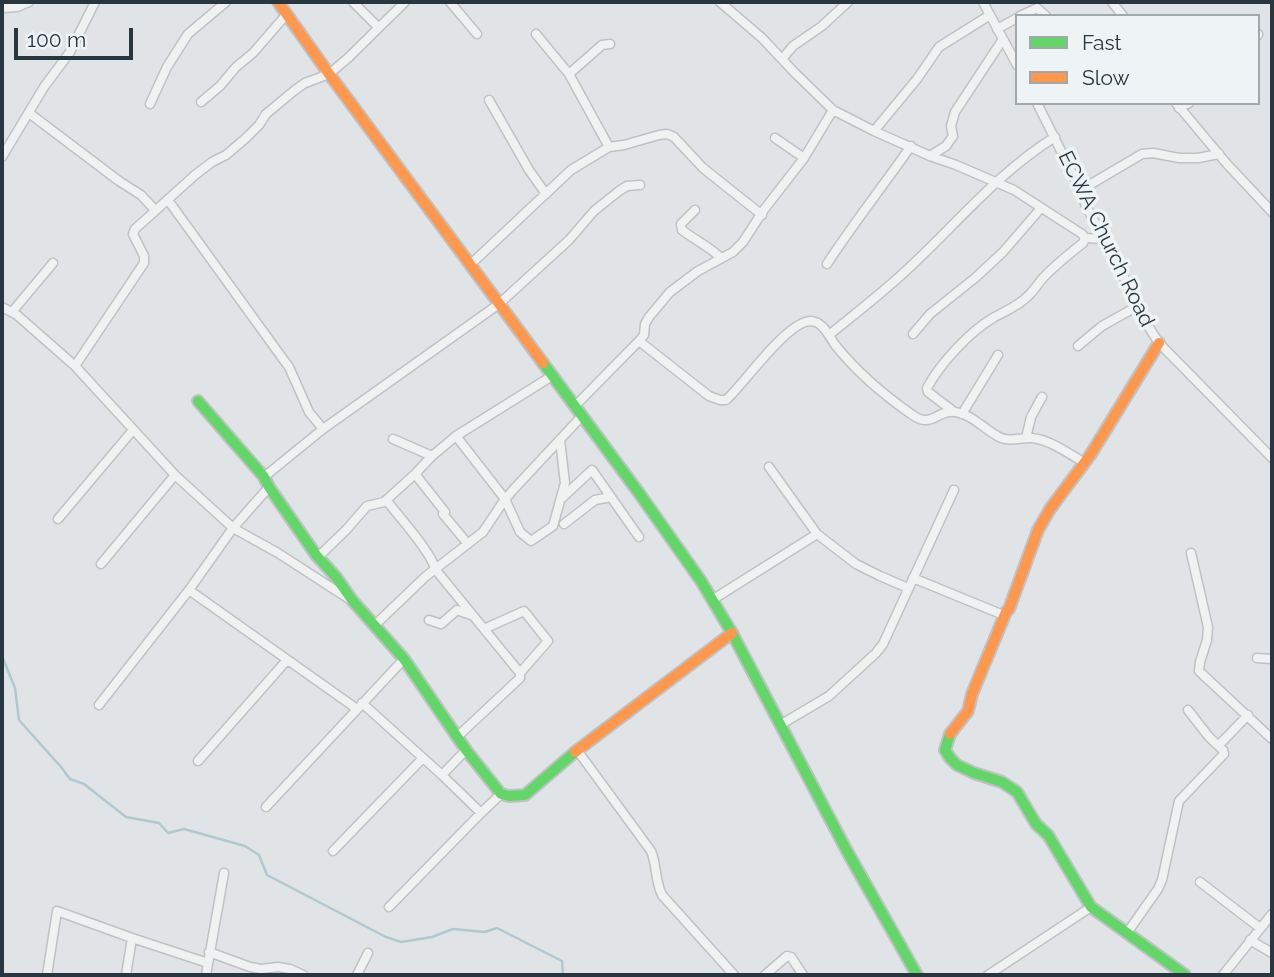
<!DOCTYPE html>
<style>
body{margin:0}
#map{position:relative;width:1274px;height:977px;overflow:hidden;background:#e1e4e6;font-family:Raleway,sans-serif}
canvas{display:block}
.frame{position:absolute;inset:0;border:4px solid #28373f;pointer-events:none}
.legend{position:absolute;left:1015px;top:14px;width:245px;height:91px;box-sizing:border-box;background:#eef3f6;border:2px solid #9fa8ad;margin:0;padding:9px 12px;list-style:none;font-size:21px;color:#28373f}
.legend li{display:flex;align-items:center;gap:14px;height:35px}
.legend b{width:35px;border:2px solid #9fa8ad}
.scale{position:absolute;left:14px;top:28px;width:119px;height:32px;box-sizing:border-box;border:4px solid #28373f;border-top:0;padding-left:9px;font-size:21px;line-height:24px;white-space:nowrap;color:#28373f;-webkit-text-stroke:5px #eef3f6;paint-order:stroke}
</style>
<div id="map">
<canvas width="1274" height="977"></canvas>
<div class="frame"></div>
<ul class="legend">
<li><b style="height:9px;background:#63d668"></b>Fast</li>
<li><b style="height:9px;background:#ff974d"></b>Slow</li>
</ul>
<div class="scale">100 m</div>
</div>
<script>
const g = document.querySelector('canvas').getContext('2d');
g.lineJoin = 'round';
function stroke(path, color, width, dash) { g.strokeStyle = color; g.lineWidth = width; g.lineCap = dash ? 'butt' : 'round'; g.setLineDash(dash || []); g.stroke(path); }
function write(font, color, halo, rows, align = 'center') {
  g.font = font + ' Raleway,sans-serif'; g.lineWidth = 7; g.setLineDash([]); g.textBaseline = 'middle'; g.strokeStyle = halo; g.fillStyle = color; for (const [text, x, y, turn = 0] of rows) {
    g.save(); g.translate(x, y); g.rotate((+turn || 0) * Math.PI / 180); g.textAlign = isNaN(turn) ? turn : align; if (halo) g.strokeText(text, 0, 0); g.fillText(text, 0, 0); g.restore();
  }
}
stroke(new Path2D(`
 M2,656l13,32 4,32 42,47 9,12 14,5 42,33 33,6 9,10 16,-4 61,17 14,9 8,20 119,62 15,5 31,-5 21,-8 32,3 12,-4 65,33 1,14`), '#afc9d1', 2.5);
const street = new Path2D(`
 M353,2l25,25
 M450,2l27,32
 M720,2l42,36 33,35 38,37 41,21 56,25 26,9 58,25 68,44 3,4 -2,5c-14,11 -29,23 -41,36 -4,5 -8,11 -13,16 -10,11 -24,16 -36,23 -24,14 -53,46 -66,70l1,4 25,19
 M983,2l34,63
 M1112,2l11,14
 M2,8l15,-1 12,-5
 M1020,16l17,-8 9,8
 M997,29l20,-11
 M536,34l33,40 40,73
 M1258,35v-1
 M782,59l11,-13 29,-20 26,-24
 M569,74l33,-29 8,-1
 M489,100l40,70 17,24
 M201,102l19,-16 16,-19 17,-14 33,-38
 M1037,103l42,84 7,19 36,67 14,34 23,36 113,115
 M1176,103l51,61 45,48
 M150,104l17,-37 21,-33 38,-32
 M1179,108l10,-5
 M29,113l90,68 22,14 14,15
 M874,131l43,-52 22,-32 51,-32
 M775,138l29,20
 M930,156l16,-10 7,-10 -2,-10 4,-14 48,-73
 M2,157l42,-70 26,-35 25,-50
 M1079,187l12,-3 51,-30 11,-1 26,5h19l21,-4
 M168,200l115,159 6,8 20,45 14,17
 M695,210l-14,14 1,6c13,10 28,17 39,28
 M1085,238l19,1
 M471,264l100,-94 38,-23 15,-2 35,-10 8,-1 7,3 29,31 59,47
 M827,264c26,-40 56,-78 84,-118
 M2,307l15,8 58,51 100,109 58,53 45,25 71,46
 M12,312l41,-49
 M913,334l17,-20 45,-36 28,-26 38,-44
 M829,335c27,-22 56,-44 82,-69 47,-44 89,-95 144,-129
 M639,341l70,55 11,4h6c19,-17 61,-79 85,-79 13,1 18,16 25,25 21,26 48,49 75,68 21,16 26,-5 44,-2 17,2 31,19 46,26 11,4 20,-1 31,0 19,2 37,16 53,25
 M1078,346l24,-20 34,-19
 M75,366l69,-103v-7l-11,-22 2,-5 60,-54 17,-13 14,-7 20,-17 13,-13 7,-11 29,-24 10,-7 24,-9 19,-16 57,-56
 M574,407l65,-66 5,-6 1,-11 4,-7 21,-25 28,-21 35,-19 10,-10 20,-31 41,-53 29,-48
 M962,414l36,-59
 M456,436l49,63 15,33 11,9 22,-15 12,-43 -5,-43
 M1026,438l5,-21 11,-20
 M393,439l39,17 24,-20 96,-60
 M432,456l-17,18 30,38 -2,2 25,30
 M769,467l48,67 39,30 24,12 28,12
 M264,477l59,-48 176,-125 70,-64 25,-29 25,-20 8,-5 13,-1
 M562,498l30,-28 47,67
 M386,500c12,15 46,53 49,69l85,104v5l-63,59
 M58,519l75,-89
 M564,524l31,-24 16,-3
 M1191,553l17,74 -1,13 -7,22 -1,9 73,68
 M318,557l28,-27 21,-24 17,-4 31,-28
 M101,564l74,-89
 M913,578l88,36 5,-2
 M189,590l168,119
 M712,600l105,-66
 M429,620l12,4 16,-14 14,5
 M375,625l50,-48 58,-45 20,-30 10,-12 68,-73
 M484,629l40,-18 24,30 -28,32
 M1257,658l15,1
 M362,703l80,72 39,38
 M99,705l90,-115 44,-62 36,-41
 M780,725l49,-29 47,-43 7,-9 71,-154
 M1219,745l29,-30
 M577,750l74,101c6,14 4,30 11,44l72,80
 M198,761l89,-101
 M442,775l24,-25
 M266,807l138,-148
 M333,851l89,-92
 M1200,882l60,46
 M389,907l92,-94 20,-19
 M1127,933l31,-44 4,-9 17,-79 45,-47 -1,-4 -14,-13 -21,-27
 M1250,940l22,13
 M209,952l41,15 11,2 17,-2 12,2 13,6
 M47,975l10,-64 75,27 76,25
 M126,975l6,-37
 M206,975l18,-102
 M357,975l11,-22
 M765,975l22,-19 4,1 12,18
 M988,975l103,-68
 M1223,975l49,-61`);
const fast = new Path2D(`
 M543,363l96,130 62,88 31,52 116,220 69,122
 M198,401l66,76 5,10 47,68 20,22 16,23 52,59 62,91 35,44 8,2 16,-1 50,-43
 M950,734l-5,16 5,8 7,7 17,8 28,9 15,10 19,32 12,11 43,72 94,68`);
const slow = new Path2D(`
 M278,2l51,72 214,289
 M950,734l18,-23 4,-17 34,-82 3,-3 29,-79 12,-21 41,-55 68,-111
 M575,752l157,-119`);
stroke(street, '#bfc2c4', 11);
stroke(fast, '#bfc2c4', 14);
stroke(slow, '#bfc2c4', 14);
stroke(street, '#f0f2f2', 8);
stroke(fast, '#63d668', 10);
stroke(slow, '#ff974d', 10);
write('21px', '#28373f', '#eef3f6', [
 ["ECWA Church Road",1106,239,64]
]);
</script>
